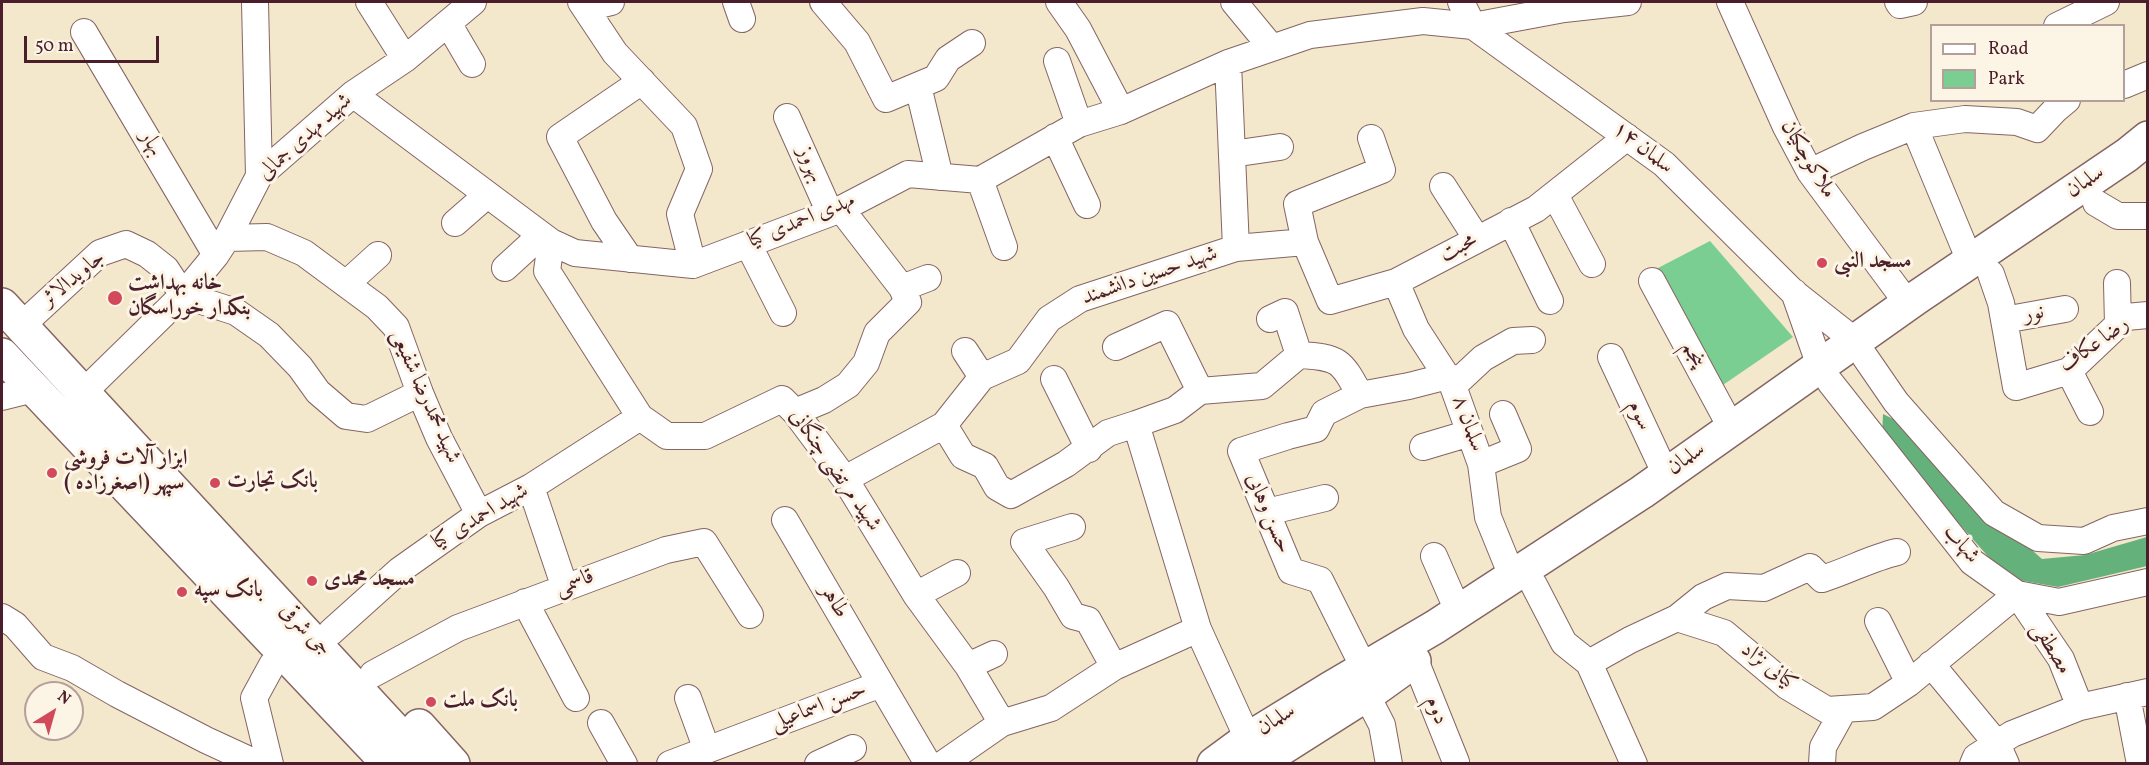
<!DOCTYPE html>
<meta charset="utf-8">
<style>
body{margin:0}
#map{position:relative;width:2149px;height:765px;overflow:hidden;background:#f3e7cc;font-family:Vollkorn,serif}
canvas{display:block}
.frame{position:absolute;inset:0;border:3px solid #4a1f2b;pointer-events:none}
.legend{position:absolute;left:1930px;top:24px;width:195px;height:78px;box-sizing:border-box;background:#fcf5e5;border:2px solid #b59f9b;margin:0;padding:8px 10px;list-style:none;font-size:18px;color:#4a1f2b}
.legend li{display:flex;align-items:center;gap:12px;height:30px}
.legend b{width:30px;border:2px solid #b59f9b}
.north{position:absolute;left:24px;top:681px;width:60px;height:60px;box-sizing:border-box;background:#fcf5e5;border:2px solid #b59f9b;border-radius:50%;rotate:37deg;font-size:16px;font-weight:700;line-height:24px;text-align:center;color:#4a1f2b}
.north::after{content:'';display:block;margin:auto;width:21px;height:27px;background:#d1495b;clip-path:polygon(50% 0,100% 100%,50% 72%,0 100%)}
.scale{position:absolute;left:24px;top:36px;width:135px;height:27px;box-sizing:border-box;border:3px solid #4a1f2b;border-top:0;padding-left:8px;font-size:18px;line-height:21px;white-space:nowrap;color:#4a1f2b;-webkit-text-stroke:4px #fcf5e5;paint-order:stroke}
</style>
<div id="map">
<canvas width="2149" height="765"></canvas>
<div class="frame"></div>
<ul class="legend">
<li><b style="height:8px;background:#fff"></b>Road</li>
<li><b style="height:16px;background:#7bce91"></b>Park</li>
</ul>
<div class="north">N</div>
<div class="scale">50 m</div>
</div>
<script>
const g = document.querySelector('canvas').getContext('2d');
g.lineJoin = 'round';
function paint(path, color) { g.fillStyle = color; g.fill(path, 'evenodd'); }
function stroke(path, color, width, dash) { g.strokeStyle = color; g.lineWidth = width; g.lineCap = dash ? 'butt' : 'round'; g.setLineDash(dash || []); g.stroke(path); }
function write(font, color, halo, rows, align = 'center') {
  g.font = font + ' Vollkorn,Amiri,serif'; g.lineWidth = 6; g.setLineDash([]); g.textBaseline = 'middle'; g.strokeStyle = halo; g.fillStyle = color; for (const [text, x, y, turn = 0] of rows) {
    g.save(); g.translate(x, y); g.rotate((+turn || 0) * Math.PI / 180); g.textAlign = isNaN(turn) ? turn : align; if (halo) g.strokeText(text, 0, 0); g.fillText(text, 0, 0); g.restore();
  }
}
paint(new Path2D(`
 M1710,241l83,96 -73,50 -62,-119z`), '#7bce91');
paint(new Path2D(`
 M1883,414l16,8 75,77 68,60 43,-4 62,-18v29l-89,21 -51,-9 -125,-142z`), '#64b17b');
const minor = new Path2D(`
 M255,2l4,174
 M369,2l36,57
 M581,2l34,51 69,73 15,43 -19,45 13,51
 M736,2l6,17
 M823,2l34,40 29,57 50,-21 12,-19 24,-16
 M1059,2l19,27 43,82
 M1234,2l38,46 38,-13 113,-14 50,5 91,-17 64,-7
 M1461,2l12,24 191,138 129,128 62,49
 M1730,2l56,125 24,45 98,132
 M1898,2l2,3 14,-3
 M585,8l26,-6
 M448,23l24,41
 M2057,26l49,-24
 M84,32l132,223
 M1057,61l22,63
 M1228,63l8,185
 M2124,85l24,-10
 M918,86l22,91
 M353,94l198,148 24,11 118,12 148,-56 67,-35 72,6 99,-56 42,-13 107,-48 44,-15
 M787,117l43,96
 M1914,126l56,135
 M1055,137l32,68
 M1371,138l11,32 -85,34 8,38 25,59 66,-19 140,-73 91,-72
 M1232,154l48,-7
 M1810,172l53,-25 51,-21 51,-7 52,3 20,7 18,-19 12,-10
 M980,180l24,67
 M1443,186l34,53
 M1555,195l37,69
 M2096,203l22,13h30
 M1511,221l39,80
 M455,223l32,-28
 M227,238l40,-1 37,16 73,54 19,20 24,66 19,45 40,76
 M551,242l-4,29 93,146 27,19h38l77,-37 13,13 50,67 71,116 52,71 34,57
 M748,244l35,69
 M630,259l-26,-38 -44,-84 82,-56
 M505,268l36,-33
 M1991,274l10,29 15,84 53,-16 57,-54 22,-2
 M1652,281l80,148
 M1396,282l20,47 37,57 28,78 7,53 24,59
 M2117,283l1,42
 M346,284l32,-29
 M902,288l26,-10
 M1794,292l26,74
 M1270,319l15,-7 14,43
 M2004,320l61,-11
 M21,326l79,-73 26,-9 21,10 19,15 17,26 53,17 33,23 31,32 18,25 28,24 21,3 53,-26
 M1116,347l51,-23 33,67
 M965,351l17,26
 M1611,357l55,118
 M1865,357l31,45 98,111 44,25 46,3 29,-13 35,-7
 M2069,371l21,41
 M1054,379l35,70
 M95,381l88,-86 33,-40 11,-17 32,-62 94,-82 52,-35 68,-57
 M1830,382l142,180 45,32 42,8 89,-20
 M1453,386l30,-28 30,-17 19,-1
 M2,397l32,-8
 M795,412l29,-12 24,-15 18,-22 11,-30 31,-31 -6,-14 -61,-79
 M944,425l19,31 22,10 12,21 14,8 55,-31 42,-31 28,-9
 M1423,447l47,-14
 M1481,464l37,-15 -15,-35
 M845,479l99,-54 38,-48 36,-16 31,-42 31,-20 156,-51 69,-6
 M531,487l34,101
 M1267,512l58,-14
 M785,520l96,164
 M1072,527l-48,15 32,45 17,29 15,4 26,47
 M1434,556l24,55
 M1534,585l30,58 25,20 41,-23 47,-22 47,15 63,53 40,24 46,-3 36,-24 108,-89 44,65 19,48
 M916,595l41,-22
 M525,602l51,96
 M2,617l13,8 28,32 29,11 45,26 89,46 52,24
 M1677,618l26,-21 24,-11 37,2 46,-21 12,12c26,-8 49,-21 75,-27
 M1878,621l31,62
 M1198,629l50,110
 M331,632l69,-62 79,-56 52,-27 109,-70
 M1415,660l41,102
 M1589,663l45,101
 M1931,664l66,80 9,20
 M968,666l26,-12
 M1364,668l-44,-88 -29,-9 -50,-120 47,-15 28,-7 8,-16 36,-18 49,-9 39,-10
 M373,674l85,-46 208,-78 38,-8 46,73
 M1366,694l16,31 7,39
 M2127,696l13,68
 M688,698l19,52
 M601,723l23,41
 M270,764l-16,-66 18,-33
 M670,764l211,-80 47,80
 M818,764l35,-16
 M943,764l59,-41 49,-15 63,-41 84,-38 -62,-205 39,-14 25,-19 62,-5 37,-31c40,2 42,5 61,40
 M1822,764l1,-17 21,-38
 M1973,764l3,-7 36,-23 68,-27 68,-15`);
const major = new Path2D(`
 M2,305l424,459
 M2,355l387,409
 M419,726l34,38
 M1214,764l34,-25 83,-51 104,-61 207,-135 274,-194 211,-143 21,-17
 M1257,764l118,-75 39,-28`);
stroke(minor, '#856563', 28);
stroke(major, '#856563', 36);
stroke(minor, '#fff', 26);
stroke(major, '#fff', 33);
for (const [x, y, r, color] of [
 [1822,263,6,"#d1495b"],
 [115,298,8,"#d1495b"],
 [52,473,6,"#d1495b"],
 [215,483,6,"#d1495b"],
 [312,581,6,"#d1495b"],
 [182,592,6,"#d1495b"],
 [431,702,6,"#d1495b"]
]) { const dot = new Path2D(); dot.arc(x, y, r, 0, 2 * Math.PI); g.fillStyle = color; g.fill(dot); stroke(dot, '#fcf5e5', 2); }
write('22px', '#4a1f2b', '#fcf5e5', [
 ["شهید مهدی جمالی",306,138,-42],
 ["بهار",150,144,60],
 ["سلمان ۱۴",1642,149,38],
 ["ملاکوچکیان",1807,160,59],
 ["بهروز",809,165,66],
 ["سلمان",2086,183,-34],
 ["مهدی احمدی کیا",802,222,-22],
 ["محبت",1459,249,-28],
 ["شهید حسین دانشمند",1150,277,-19],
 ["جاویدالاثر",74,280,-40],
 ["نور",2034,315,-11],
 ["رضا عکاف",2095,346,-36],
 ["پنجم",1692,355,62],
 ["شهید محمدرضا شفیعی",424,397,66],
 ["سوم",1638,416,65],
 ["سلمان ۸",1467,424,70],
 ["سلمان",1687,460,-35],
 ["شهید مرتضی چنگانی",834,471,55],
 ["حسن وهابی",1267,514,67],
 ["شهید احمدی کیا",481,518,-31],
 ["شهاب",1960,545,49],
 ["قاسمی",575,584,-21],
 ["طاهر",833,602,60],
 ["جی شرقی",304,631,47],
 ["مصطفی",2050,649,59],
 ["کیانی نژاد",1768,668,38],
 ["حسن اسماعیلی",819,708,-21],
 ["دوم",1435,711,68],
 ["سلمان",1277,721,-32]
]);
write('bold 22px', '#4a1f2b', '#fcf5e5', [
 ["مسجد النبی",1834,263],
 ["خانه بهداشت",128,285],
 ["بنکدار خوراسگان",128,310],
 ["ابزار آلات فروشی",64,460],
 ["سپهر (اصغرزاده )",64,485],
 ["بانک تجارت",227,483],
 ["مسجد محمدی",324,581],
 ["بانک سپه",194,592],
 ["بانک ملت",443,702]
], 'left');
</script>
